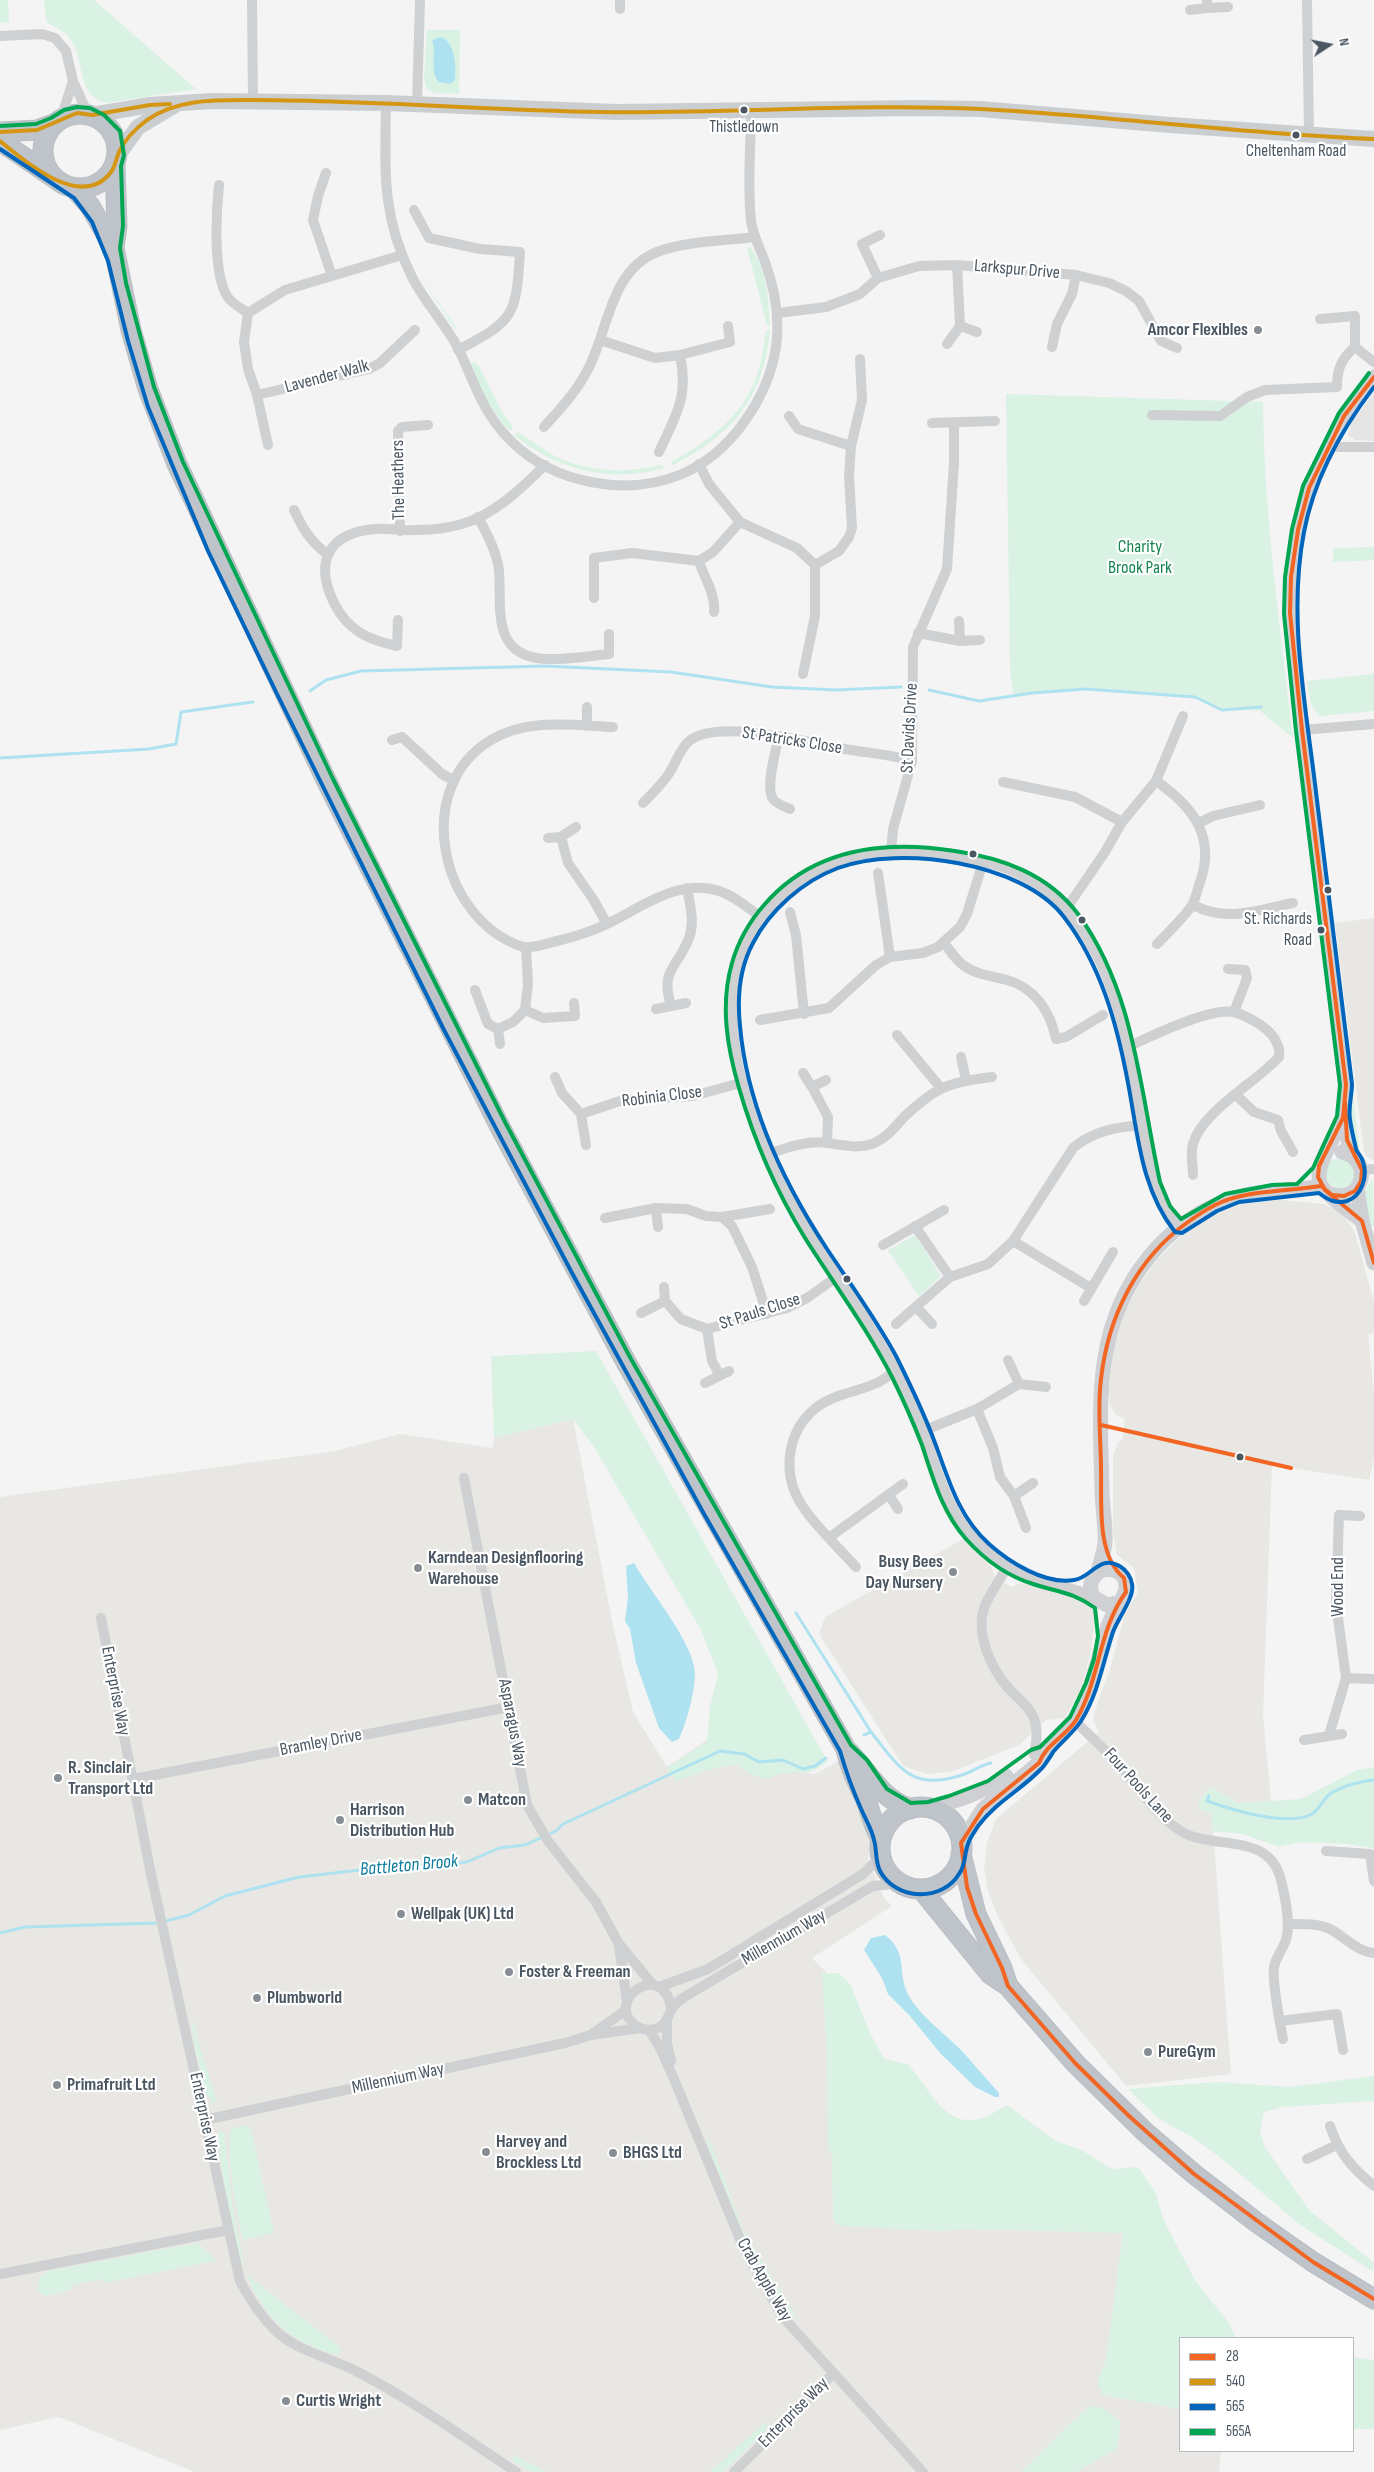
<!DOCTYPE html>
<style>
body{margin:0}
#map{position:relative;width:1374px;height:2472px;overflow:hidden;background:#f4f4f4;font-family:"Sofia Sans Condensed",sans-serif}
canvas{display:block}
.legend{position:absolute;left:1179px;top:2337px;width:175px;height:115px;box-sizing:border-box;background:#fff;border:1px solid #b7bbc0;margin:0;padding:6px 9px;list-style:none;font-size:15px;color:#4a5661}
.legend li{display:flex;align-items:center;gap:10px;height:25px}
.legend b{width:25px;border:1px solid #b7bbc0}
.north{position:absolute;left:1304px;top:20px;width:50px;height:50px;-webkit-text-stroke:4px #fff;paint-order:stroke;rotate:79deg;font-size:14px;font-weight:700;line-height:20px;text-align:center;color:#4a5661}
.north::after{content:'';display:block;margin:auto;width:18px;height:22px;background:#4a5661;clip-path:polygon(50% 0,100% 100%,50% 72%,0 100%)}
</style>
<div id="map">
<canvas width="1374" height="2472"></canvas>
<ul class="legend">
<li><b style="height:6px;background:#f26522"></b>28</li>
<li><b style="height:6px;background:#d49613"></b>540</li>
<li><b style="height:6px;background:#0065bd"></b>565</li>
<li><b style="height:6px;background:#00a651"></b>565A</li>
</ul>
<div class="north">N</div>
</div>
<script>
const g = document.querySelector('canvas').getContext('2d');
g.lineJoin = 'round';
function paint(path, color) { g.fillStyle = color; g.fill(path, 'evenodd'); }
function stroke(path, color, width, dash) { g.strokeStyle = color; g.lineWidth = width; g.lineCap = dash ? 'butt' : 'round'; g.setLineDash(dash || []); g.stroke(path); }
function write(font, color, halo, rows, align = 'center') {
  g.font = font + ' "Sofia Sans Condensed",sans-serif'; g.lineWidth = 4.5; g.setLineDash([]); g.textBaseline = 'middle'; g.strokeStyle = halo; g.fillStyle = color; for (const [text, x, y, turn = 0] of rows) {
    g.save(); g.translate(x, y); g.rotate((+turn || 0) * Math.PI / 180); g.textAlign = isNaN(turn) ? turn : align; if (halo) g.strokeText(text, 0, 0); g.fillText(text, 0, 0); g.restore();
  }
}
paint(new Path2D(`
 M1374,918v243l-7,-4 -3,-5 -29,-229z
 M1271,1199l53,5 15,7 15,19 20,72v30l-6,3 6,58v64l-5,23 -97,-15 -9,250 8,86 -33,2 -28,-16 -11,14v8l13,5 19,260 -105,12 -105,-127 -23,-42 -10,-26 -4,-24 3,-24 9,-24 103,-87 -6,-12 1,-7 15,-41 16,-59 13,-20 -4,-25 -17,-13 -4,-24v-75l5,-14 4,-2 3,-21 -9,-4 -6,-9 -1,-14 4,-42 12,-38 14,-27 19,-26 20,-20 42,-28 24,-8z
 M573,1419l39,202 21,91 34,55 40,-27 24,-1 82,36 26,-14 22,45 10,41 -3,12 16,39 8,8 -80,52 14,14 14,251 31,4 252,5 -20,163 77,13v43h41l-2,21h-1024l-136,-55 -59,13v-933l335,-46 65,-17 93,14 1,-10z
 M965,1538l26,29 5,12 16,8 9,-4 64,11 8,9 2,15 -5,37 -9,34 -16,29 -19,2 -27,25 -68,27 -24,2 -24,-8 -84,-132 6,-17z`), '#e8e7e3');
paint(new Path2D(`
 M1374,392v49l-19,-1 -7,-5 3,-11z`), '#e6e5e6');
paint(new Path2D(`
 M0,0h8l1,22 -9,1z
 M44,0h50l102,89 -90,14c-31,-8 -20,-42 -35,-63 -6,-9 -16,-13 -25,-18z
 M427,30h33l-1,64 -24,-1 -8,-4 -3,-9z
 M749,246c18,20 20,55 21,80l-3,-1 -20,-77z
 M415,269l41,58 -1,2z
 M766,330h4c-6,69 -39,106 -99,136v-4c36,-20 72,-45 86,-87 5,-14 7,-30 9,-45z
 M475,362l4,4 23,46 11,15 -3,4c-18,-19 -32,-43 -39,-68z
 M1006,394l257,8c1,112 17,225 30,336l-33,-27 -39,-3 -25,-12 -110,-8 -73,6 -3,-26z
 M517,432c14,7 26,18 40,25 33,16 69,16 104,8l4,3c-54,15 -107,3 -151,-33z
 M1374,547v13l-41,2v-14z
 M1374,674v37l-54,5c-11,-10 -11,-21 -13,-35z
 M1352,1090l8,62c-14,-16 -8,-42 -8,-62z
 M1325 1173a15 15 0 1 1 30 0a15 15 0 1 1-30 0Z
 M1373,1179l1,47 -6,1 -4,-35z
 M915,1235l26,41 -22,20 -31,-46z
 M596,1351l232,411 -17,10 -29,1 -15,6 -15,-4 -16,-11 -29,6 -31,11 -9,-13 40,-26 3,-36 8,-32 -17,-44 -107,-183 -21,-28 -79,19 -3,-82z
 M1374,1767v81l-28,-4 -45,-2 -22,5 -36,-13 -31,-3v-17l-13,-5v-8l11,-14 28,16 63,-4 56,-29z
 M822,1973h17l11,11 20,49 14,26 24,5c33,40 43,78 99,41l47,35 27,10 31,19 26,-2 18,26 7,26 33,63 33,41 7,15h-56v71l-77,-14 -6,-13 9,-22 17,-127 -157,-4 -26,2 -101,-5 -6,-6 -1,-66 -4,-5 -1,-93z
 M193,2023h2l2,15 20,64 -4,1 -8,-11 -13,-61z
 M1374,2076v25l-91,6 -19,5 -4,19 5,16 44,63 65,53 -2,8 -73,-47 -78,-66 -29,-21 -33,-18 -31,-30 89,-7 74,5z
 M248,2125l3,4 23,104 -31,7c-4,-20 -20,-96 -11,-112z
 M219,2131h5l9,78 13,65 96,75 -4,6c-99,-24 -102,-118 -119,-200l-2,-16z
 M707,2134l37,98 55,88 -11,-7 -41,-70 -39,-97z
 M197,2243l17,15 1,3 -111,22 -2,-4 -31,6v5l-25,6 -9,-5 3,-13 8,-7z
 M1353,2357l21,3v69h-21z
 M1089,2406l15,2 16,14 -2,26 -41,24h-56z
 M764,2423l3,2 -2,6 -42,41h-13z
 M514,2455l33,17h-16l-18,-11z`), '#d9f2e3');
paint(new Path2D(`
 M441,37c15,6 15,30 14,43l-5,4 -11,-2c-10,-10 -2,-30 -7,-42z
 M634,1563c15,27 62,82 61,112 -1,21 -8,45 -16,64l-7,3 -13,-14 -23,-65 -6,-34 -5,-8 3,-23 -2,-32z
 M885,1935c22,17 13,33 21,55 8,21 39,44 55,60 13,14 25,29 38,43v4h-4l-20,-10 -35,-34 -30,-37 -22,-22 -6,-16 -18,-28 7,-12z`), '#aee2f0');
stroke(new Path2D(`
 M929,690l50,11 53,-8 54,-4 109,8 27,13 39,-3
 M310,691l16,-11 35,-9 184,-5 126,6 101,15 64,3 65,-3
 M0,758l149,-9 27,-5 5,-32 72,-10
 M796,1613l75,119
 M864,1735l7,-3c28,35 40,60 91,43 10,-3 18,-10 29,-12
 M1209,1796l-2,5c25,9 80,26 105,13 7,-4 11,-15 18,-20 13,-9 29,-12 44,-14
 M0,1933l25,-6 133,-4 31,-8 36,-19 74,-19 115,-13 29,1 24,-3 32,-14 26,-3 31,-14 7,-7 157,-73 24,3 15,8 24,-2 20,9 12,-3 11,-8`), '#aee2f0', 3);
const highway = new Path2D(`
 M43 151a37 37 0 1 1 74 0a37 37 0 1 1-74 0Z
 M0,132l37,-2 17,-6
 M0,141l53,36
 M74,188l16,18 24,42 17,82 17,59 29,75 150,318 172,343 127,237 220,387c24,23 31,47 64,60
 M114,248l3,-22 -2,-61
 M846,1750c4,18 11,32 19,48 6,14 8,28 16,41
 M880 1848a41 41 0 1 1 82 0a41 41 0 1 1-82 0Z
 M961,1854l15,60 26,54 6,18
 M921,1889l69,85 18,12 67,77 70,69 49,42 62,48 57,40 61,37`);
stroke(highway, '#b9bec3', 21);
stroke(new Path2D(`
 M252,0l1,101
 M620,0v9
 M1207,0v8l21,-1
 M1307,0l2,135
 M1190,10l17,-2
 M0,36l42,-2 13,4 11,13 7,30 15,33
 M386,103c-1,67 -5,112 26,174 13,26 34,47 47,73 17,36 23,62 52,91 43,43 116,56 171,33 49,-21 86,-76 94,-127 4,-29 -1,-58 -11,-85 -5,-14 -12,-26 -14,-41 -4,-35 0,-75 0,-111
 M417,104l3,-104
 M61,118l12,-37
 M326,173l-8,23 -5,24 19,56
 M219,185c-3,28 -6,88 8,111 5,8 14,12 21,17
 M414,210l15,28 51,11 40,3c-4,64 -5,68 -62,98
 M957,265l3,61 17,6
 M878,278l-16,-34 18,-9
 M778,313l48,-6 34,-13 18,-16 41,-12 38,-1 119,10 33,8 17,8 13,10 22,40 16,7
 M1320,319l35,-3v31l19,15
 M600,340l55,18 25,-3 50,-13 -2,-16
 M947,344l13,-18
 M1052,347l5,-23 15,-30 4,-19
 M257,395l112,-26 11,-6 35,-33
 M1152,415l68,1 27,-19 18,-7 72,-3c0,-18 4,-28 18,-40
 M789,416l9,13 53,17
 M932,423l63,-2
 M544,427c18,-20 36,-39 47,-64 18,-39 21,-93 66,-111 28,-11 68,-11 98,-15
 M268,445l-11,-50 -9,-26 -4,-27 4,-29 37,-23 117,-35
 M1327,447h47
 M659,452c17,-37 30,-55 21,-97
 M699,464l10,20 31,38 57,26 18,17v51l-12,58
 M294,510c9,19 16,31 33,44
 M478,517c9,17 19,35 21,54 3,35 -9,84 45,88 21,1 44,-3 65,-5v-20
 M400,531l-2,-100 4,-4 26,-2
 M699,561c5,17 17,33 15,51
 M815,565l24,-14 10,-14 3,-9 -3,-51 2,-31 11,-46 -2,-41
 M594,598v-40l38,-5 67,8 14,-9 27,-30
 M398,620l-1,26c-28,-6 -49,-15 -63,-43 -20,-41 -6,-70 41,-74 13,-1 28,2 42,1 14,0 31,-2 45,-6 32,-9 60,-36 83,-59
 M959,621l1,20
 M918,633l42,8 20,-1
 M587,726v-19
 M613,727c-41,-2 -86,-9 -122,13 -80,48 -51,180 32,207 9,2 25,-4 34,-6 17,-4 33,-9 50,-17 35,-17 72,-46 112,-33 16,5 29,17 42,26
 M1302,730l72,-6
 M779,736c-3,14 -14,51 -6,63 4,5 12,8 17,10
 M392,740l10,-3 40,37 11,6
 M1156,781c38,26 61,57 43,104 -2,7 -4,16 -8,22 -10,13 -22,25 -34,37
 M1003,782l72,15 47,25
 M643,803c9,-9 18,-18 25,-28 7,-10 11,-24 20,-33 28,-25 122,1 157,7 22,4 45,5 67,12
 M1199,823l14,-7 47,-11
 M561,837l7,26 25,36 14,25
 M548,838l13,-1 15,-10
 M891,852l2,-23 19,-68 1,-114 34,-78 7,-106v-39
 M878,873l12,84
 M1193,905c35,18 63,5 100,-2
 M1066,909l39,-57 17,-30 34,-41 27,-65
 M790,912l6,23 8,79
 M943,942c6,7 13,18 20,23 13,10 29,11 44,15 28,8 43,31 49,59l10,-2 37,-22
 M1228,969l17,1 2,8 -13,34
 M475,990l13,34 10,5 15,-7 12,-12 18,8 32,-2 -1,-13
 M671,1006c-11,-37 6,-37 18,-68 6,-15 1,-34 -2,-50
 M656,1009l30,-6
 M525,1010l3,-26 -2,-36
 M760,1020l69,-12 47,-43 14,-8 33,-4 15,-6 22,-20 7,-13 16,-52
 M498,1029l2,15
 M897,1035l43,52
 M1128,1047c23,-11 81,-39 105,-35 10,2 26,11 34,18 7,6 14,17 12,27 -21,24 -78,55 -86,87 -3,9 0,22 0,31
 M961,1057l5,23
 M803,1073l9,14 14,-7
 M555,1077l7,16 19,21 5,31
 M812,1087l16,30 -1,26
 M1235,1094l19,18 24,8 3,11 12,21
 M581,1114l42,-14 70,-4 51,-14
 M768,1154c18,-6 40,-14 59,-11 16,2 29,6 45,1 14,-5 23,-17 32,-27 32,-30 44,-35 88,-40
 M1362,1170l12,-1
 M656,1208l2,19
 M722,1217l48,-8
 M605,1218l51,-10 31,1 19,7 16,1 10,9 20,41 15,47
 M915,1226l35,51
 M1013,1241l78,47
 M883,1245l61,-35
 M665,1301l16,18 26,10 5,32 7,13
 M1084,1301l29,-49
 M917,1308l15,16
 M641,1313l24,-12 -1,-14
 M896,1324l54,-47 38,-13 25,-23 60,-93c20,-17 44,-21 69,-23
 M707,1329l80,-21 20,-10 31,-22
 M1008,1360l11,24
 M705,1383l24,-12
 M977,1409l16,39 7,29 14,19 12,32
 M923,1431l54,-22 42,-25 27,3
 M464,1478l63,327 21,36 48,61 23,42 34,41
 M889,1495l9,14
 M1014,1496l19,-13
 M830,1537l73,-53
 M1008,1565c-8,16 -24,35 -26,52 -3,27 13,59 32,77 8,8 17,15 21,27 3,12 1,23 -1,34
 M856,1567c-18,-20 -38,-38 -53,-60 -22,-32 -17,-76 14,-100 17,-13 40,-15 60,-24 6,-3 13,-8 19,-12
 M1093,1597c-19,-10 -37,-12 -57,-18 -24,-8 -46,-24 -63,-42 -23,-25 -32,-55 -43,-87 -9,-28 -22,-57 -36,-83 -32,-60 -76,-113 -107,-173 -45,-85 -89,-210 -14,-290 32,-33 74,-53 121,-52 53,0 123,8 163,48 58,57 69,139 83,214 8,43 12,78 39,113
 M101,1618l50,256 89,407c10,19 20,35 36,50 21,20 52,26 78,39 57,29 109,67 162,102
 M1346,1678l28,1
 M1075,1721c16,16 33,31 48,48 19,23 36,51 63,65 32,15 84,-1 95,46 4,16 9,39 6,56 -2,11 -11,20 -13,31 -2,13 6,57 9,72
 M1329,1735l17,-57 -10,-75 3,-88 21,1
 M1304,1740l38,-6
 M133,1779l376,-72
 M1326,1851l44,3
 M1374,1855l-4,-1 4,27
 M1288,1924c14,0 29,-1 42,5 15,8 26,22 44,24
 M619,1945l8,57
 M659,1987l49,-18 155,-95 18,-18
 M671,2008c-8,-50 -69,-7 -35,18 6,4 15,5 22,2 10,-5 10,-14 15,-21 3,-5 13,-11 18,-14l182,-107 28,-3
 M667,2020v24l4,17
 M1280,2021l57,-7 6,36
 M649,2030l10,16 15,33 70,170 38,67 141,156
 M592,2034l34,-24
 M204,2120l361,-77 26,-8 49,-7
 M1330,2126c9,27 22,42 44,60
 M1307,2159l30,-14
 M0,2274l228,-44
 M734,2472l99,-98`), '#ced0d2', 10);
stroke(new Path2D(`
 M1343,1118c-7,16 -31,52 -22,67 7,12 30,27 41,36
 M1351,1154l-8,-36 3,-33 -44,-355 -12,-117 1,-36 7,-47 11,-42 35,-72 30,-39
 M1357,1189l5,32 12,42
 M1330,1194c34,11 44,-35 12,-42
 M1098,1572c2,-9 6,-20 7,-29 1,-18 -3,-36 -3,-53 -2,-84 -10,-163 47,-233 19,-24 49,-47 79,-57 30,-11 63,-8 93,-14
 M929,1808c28,-7 54,-15 77,-32
 M961,1843l22,-34 56,-46c9,-20 27,-28 36,-44 20,-31 22,-67 36,-100 4,-10 16,-24 15,-34 -1,-13 -14,-18 -26,-14 -9,7 -12,15 -7,26l14,8 11,-2`), '#ced0d4', 15);
stroke(new Path2D(`
 M92,115l58,-10 62,-4 174,2 230,9 302,-4 62,1 190,16 204,14
 M118,155l20,-28 37,-22`), '#caced1', 16);
stroke(highway, '#bec4c9', 19);
stroke(new Path2D(`
 M1374,377l-30,39 -35,72 -11,42 -7,47 -1,36 12,117 44,355 -3,33 -24,48 -1,11 7,13 37,31 12,42
 M1321,1186c-32,5 -66,4 -97,15 -13,5 -25,13 -36,21 -52,37 -80,95 -87,157 -4,30 0,61 0,91 1,33 -5,85 23,108l2,14c-28,38 -26,88 -50,128 -10,16 -30,24 -37,43l-56,46 -22,34 6,44 9,27 26,54 6,18 67,77 54,53 65,58 119,88 61,37
 M1321,1186l11,9 12,1 11,-5 6,-10 1,-11 -15,-30 -2,-38
 M1101,1425l190,43`), '#f26522', 4);
stroke(new Path2D(`
 M0,132l37,-2 40,-17 15,2 58,-10 20,-1
 M0,141c25,21 82,70 111,31 4,-5 5,-13 8,-20 6,-13 16,-23 28,-32 30,-21 67,-20 103,-20 117,0 234,10 351,12 127,2 253,-9 380,-3 131,7 262,25 393,30`), '#d49613', 4);
stroke(new Path2D(`
 M0,149l74,49 18,24 16,39 20,80 20,66 60,144 68,141 168,338 128,243 132,241 136,237c6,21 13,40 22,60 4,9 10,19 12,29 3,10 1,21 6,31 16,30 62,31 79,3 7,-9 5,-20 9,-30 1,-5 8,-15 10,-18 18,-24 43,-36 63,-57 2,-1 11,-15 12,-17 9,-11 20,-19 28,-31 17,-27 22,-59 32,-89 5,-14 22,-35 19,-48 -1,-7 -6,-14 -11,-17 -22,-14 -29,11 -47,13 -29,5 -65,-18 -85,-36 -31,-28 -40,-64 -54,-101 -11,-30 -25,-59 -39,-87 -20,-37 -45,-71 -69,-107 -44,-67 -80,-142 -87,-223 -3,-28 -1,-57 13,-83 17,-33 50,-62 85,-75 62,-23 184,-6 226,49 37,48 53,107 64,166 10,52 13,106 47,149l7,1 35,-22 22,-9 80,-9c9,7 17,11 28,8 15,-5 21,-25 16,-39 -1,-5 -5,-8 -7,-13 -2,-10 -5,-20 -6,-30 -2,-11 2,-24 2,-35 -12,-100 -25,-200 -37,-300 -10,-83 -27,-169 -11,-252 10,-53 37,-102 70,-145`), '#0065bd', 4);
stroke(new Path2D(`
 M0,126l36,-2 15,-6 13,-8 13,-3 13,1 14,7 16,16 4,24 -3,11 2,60 -3,22 6,35 28,104 29,75 150,317 172,343 126,237 220,386 16,15 20,29 24,14 17,-1 21,-6 39,-15 43,-31 9,-3 30,-30 16,-34 8,-24 4,-23 -3,-28c-22,-16 -38,-16 -62,-24 -26,-8 -49,-25 -67,-45 -24,-27 -33,-61 -44,-94 -9,-23 -19,-46 -30,-68 -25,-49 -58,-93 -87,-139 -29,-47 -51,-98 -66,-150 -12,-41 -19,-83 -7,-125 6,-21 17,-41 32,-58 49,-57 121,-65 191,-54 47,7 93,23 123,63 57,78 62,177 82,268l10,24 11,13 44,-25 47,-9 25,-1 16,-16 24,-52 3,-31 -44,-354 -12,-117 1,-37 7,-48 11,-43 36,-73 30,-40`), '#00a651', 4);
for (const [x, y, r, color] of [
 [744,110,4.5,"#4a5661"],
 [1296,135,4.5,"#4a5661"],
 [1258,330,5,"#868d94"],
 [973,854,4.5,"#4a5661"],
 [1328,890,4.5,"#4a5661"],
 [1082,920,4.5,"#4a5661"],
 [1321,930,4.5,"#4a5661"],
 [847,1279,4.5,"#4a5661"],
 [1240,1457,4.5,"#4a5661"],
 [418,1568,5,"#868d94"],
 [953,1572,5,"#868d94"],
 [58,1778,5,"#868d94"],
 [468,1800,5,"#868d94"],
 [340,1820,5,"#868d94"],
 [401,1914,5,"#868d94"],
 [509,1972,5,"#868d94"],
 [257,1998,5,"#868d94"],
 [1148,2052,5,"#868d94"],
 [57,2085,5,"#868d94"],
 [486,2152,5,"#868d94"],
 [613,2153,5,"#868d94"],
 [286,2401,5,"#868d94"]
]) { const dot = new Path2D(); dot.arc(x, y, r, 0, 2 * Math.PI); g.fillStyle = color; g.fill(dot); stroke(dot, '#fff', 2); }
write('17px', '#4a5661', '#fff', [
 ["Thistledown",744,128],
 ["Cheltenham Road",1296,152],
 ["St. Richards",1312,920,"right"],
 ["Road",1312,941,"right"]
]);
write('18px', '#4a5661', '#fff', [
 ["Larkspur Drive",1017,270,5],
 ["Lavender Walk",327,377,-15],
 ["The Heathers",399,480,-91],
 ["St Davids Drive",910,728,-87],
 ["St Patricks Close",792,741,9],
 ["Robinia Close",662,1097,-7],
 ["St Pauls Close",760,1312,-18],
 ["Wood End",1338,1587,-90],
 ["Enterprise Way",115,1691,79],
 ["Asparagus Way",512,1723,79],
 ["Bramley Drive",321,1743,-11],
 ["Four Pools Lane",1138,1786,48],
 ["Millennium Way",784,1938,-30],
 ["Millennium Way",398,2079,-12],
 ["Enterprise Way",204,2117,78],
 ["Crab Apple Way",764,2280,60],
 ["Enterprise Way",794,2413,-45]
]);
write('bold 18px', '#4a5661', '#fff', [
 ["Amcor Flexibles",1248,330,"right"],
 ["Karndean Designflooring",428,1558],
 ["Warehouse",428,1579],
 ["Busy Bees",943,1562,"right"],
 ["Day Nursery",943,1583,"right"],
 ["R. Sinclair",68,1768],
 ["Transport Ltd",68,1789],
 ["Matcon",478,1800],
 ["Harrison",350,1810],
 ["Distribution Hub",350,1831],
 ["Wellpak (UK) Ltd",411,1914],
 ["Foster & Freeman",519,1972],
 ["Plumbworld",267,1998],
 ["PureGym",1158,2052],
 ["Primafruit Ltd",67,2085],
 ["Harvey and",496,2142],
 ["Brockless Ltd",496,2163],
 ["BHGS Ltd",623,2153],
 ["Curtis Wright",296,2401]
], 'left');
write('18px', '#17864f', '#fff', [
 ["Charity",1140,547],
 ["Brook Park",1140,568]
]);
write('italic 19px', '#0c7c9b', '#fff', [
 ["Battleton Brook",409,1866,-5]
]);
</script>
